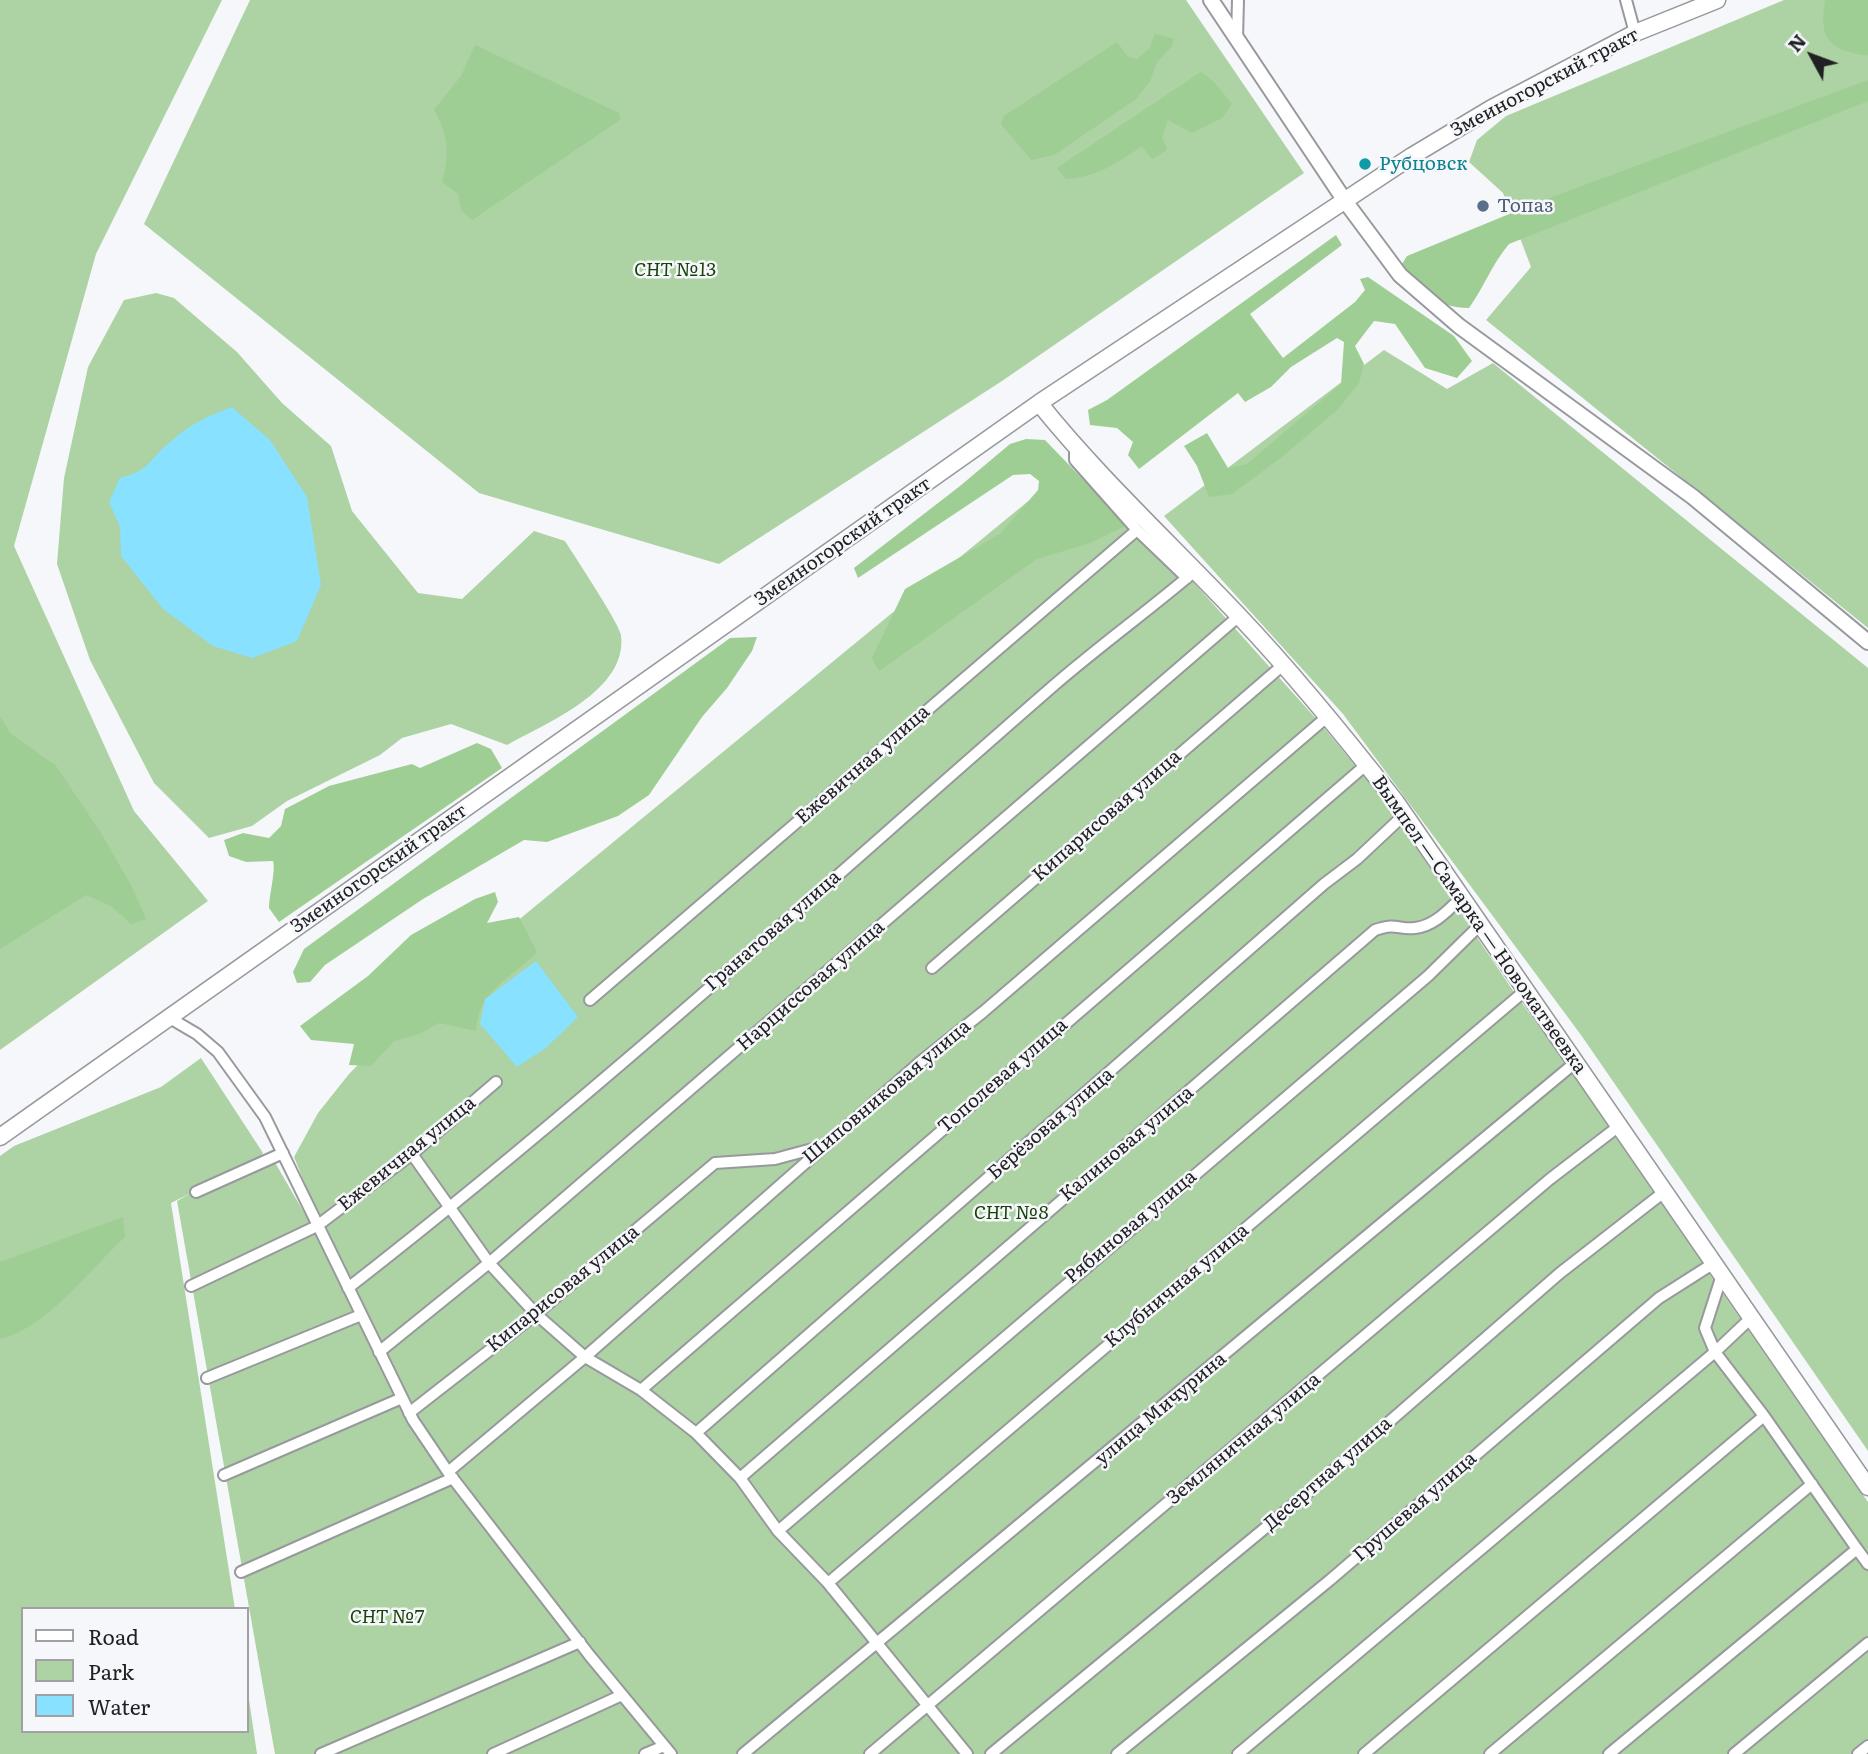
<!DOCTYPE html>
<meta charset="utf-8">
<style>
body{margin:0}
#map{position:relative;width:1868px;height:1754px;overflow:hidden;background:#f6f7fb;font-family:Literata,serif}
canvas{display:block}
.legend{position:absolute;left:21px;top:1607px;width:228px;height:126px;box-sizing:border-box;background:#f6f7fb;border:2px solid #a1a1a5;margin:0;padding:9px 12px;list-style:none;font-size:21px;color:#212123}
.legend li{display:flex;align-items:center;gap:14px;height:35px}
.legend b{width:35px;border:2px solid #a1a1a5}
.north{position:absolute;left:1777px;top:21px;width:70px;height:70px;-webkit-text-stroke:5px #f6f7fb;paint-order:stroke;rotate:311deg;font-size:19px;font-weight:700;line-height:28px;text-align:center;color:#212123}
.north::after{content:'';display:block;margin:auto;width:24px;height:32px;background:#212123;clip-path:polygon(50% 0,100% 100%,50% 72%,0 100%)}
</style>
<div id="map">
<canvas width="1868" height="1754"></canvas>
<ul class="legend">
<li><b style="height:9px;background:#fff"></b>Road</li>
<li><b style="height:19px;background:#add2a4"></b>Park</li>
<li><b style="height:19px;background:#88e1fe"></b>Water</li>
</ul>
<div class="north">N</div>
</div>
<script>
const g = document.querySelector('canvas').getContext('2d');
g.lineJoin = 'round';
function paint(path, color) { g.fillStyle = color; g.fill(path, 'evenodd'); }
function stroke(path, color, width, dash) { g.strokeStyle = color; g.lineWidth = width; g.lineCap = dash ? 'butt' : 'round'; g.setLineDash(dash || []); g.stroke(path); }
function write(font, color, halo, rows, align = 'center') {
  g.font = font + ' Literata,serif'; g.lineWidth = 5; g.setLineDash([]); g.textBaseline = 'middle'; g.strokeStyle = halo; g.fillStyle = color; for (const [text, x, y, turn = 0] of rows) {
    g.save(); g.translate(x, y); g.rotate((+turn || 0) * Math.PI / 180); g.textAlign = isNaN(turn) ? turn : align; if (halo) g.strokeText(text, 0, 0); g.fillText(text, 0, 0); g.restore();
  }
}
paint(new Path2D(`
 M0,0h222l-126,254 -82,292 120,265 74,90 -208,149z
 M250,0h936l118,173 -302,208 -283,183 -240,-71 -335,-269z
 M1784,0h84v628l-382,-308 45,-53 -28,-74 -34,-31 8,-22 29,-24z
 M156,293l18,5 63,54 45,51 49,43 21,65 66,82 44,6 72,-68 31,10c10,16 54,82 56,94 7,56 -75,88 -114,110l-56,-21 -49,14 -22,17 -93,46 -35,25 -43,12 -55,-55 -64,-123 -33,-96 7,-86 24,-111 36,-67z
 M1384,350l63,39 46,-26 375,305v783l-287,-416 -238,-321 -179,-198z
 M1066,470l122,106 131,146 65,78 132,195 98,133 101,154 153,220v252h-1593l-98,-553 16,-9 -22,11 64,406h-212v122h224v-45l10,68h-257v-598l14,-10 147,-59 40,-29 62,95 -3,5 10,-4 75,129 -51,-126 24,-44 31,-39 77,-78z`), '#add2a4');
paint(new Path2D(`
 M1825,0h43v55c-8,1 -14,-2 -22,-4 -26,-9 -24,-28 -21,-51z
 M1155,34l19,5 -2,7 -15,16 -7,19 -14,18 -82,56 -23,5 -30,-36 3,-8 113,-74 11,15 9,2 13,-11z
 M475,45l144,68 1,7 -148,100 -11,-10 -3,-16 -16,-12c8,-30 7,-44 -8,-72l27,-34z
 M1201,72l12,9 19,23 -10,14 -30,15 -24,-13 -6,17 5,13 -15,9 -10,-13c-24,17 -46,31 -76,33l-9,-11z
 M1868,80v21l-359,143c-17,20 -25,43 -40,64 -36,0 -46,-20 -67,-44l5,-8 129,-53z
 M1336,235l6,10 -92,69 33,44 72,-56 10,-12 -5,-11 8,-2 86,59 18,25 -15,17 -32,-10 -30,-44 -21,-3 -19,25 9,18 -5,19 -22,27 -54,46 -51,38 -23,3 -12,-31 -13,-20 23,-13 21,35 19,-4 94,-80 3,-42 -7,-4 -46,29 -20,20 -26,15 -7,-9 -99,76 -11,-14 5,-13 -16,-14 -27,-3 -2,-15 19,-10z
 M1026,439l19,1 82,85 -37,18 -53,16 -158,112 -7,-13 33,-69 95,-55 38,-44 1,-9 -9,-7 -17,1 -155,103 -4,-10 106,-82 50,-42z
 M757,637l-5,14 -25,37 -25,29 -53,78 -31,21 -71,26 -23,-2 -101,59 -98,66 -15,17 -13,1 -4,-11 11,-23 426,-311z
 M0,716l10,17 46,33 45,67 31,54 14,32 -15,5 -20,-18 -25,-11 -86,54z
 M477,743l14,6 11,19 -223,154 -10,-14c0,-12 7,-38 4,-47l-27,1 -17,-6 -5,-16 19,-7 26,5 12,-12 4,-17 44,-23 83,-22 8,4z
 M495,892l3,10 -11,21 32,-6 18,35c-26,27 -59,38 -61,79l-37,-8 -20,11 -25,7 -23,25 -22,-1 5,-21 -43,-4 -11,-14 68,-50 43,-41 64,-36z
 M123,1217l2,20c-35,32 -79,92 -125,102v-77z`), '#9ece93');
paint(new Path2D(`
 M232,407l38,33 37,57 14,88 -24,56 -45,17 -39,-12 -50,-37 -42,-53 -1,-29 -11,-25 11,-24c31,-8 27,-17 49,-35 20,-18 38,-27 63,-36z
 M536,961l42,56 -31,30 -30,20 -37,-43 5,-25z`), '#88e1fe');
const minor = new Path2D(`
 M1626,0l9,33
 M1237,39l1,-39
 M1075,448v12l62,70 50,48
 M932,968l351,-303
 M590,1000l547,-470
 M168,1017l29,17 21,18 47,65 148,303 35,52 142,184 81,98
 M412,1154l77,109 47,51 49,43 56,33 55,43 44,45 38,53 50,52 139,171
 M196,1192l87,-39
 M1722,1275l-17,53 10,24 49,64 93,133
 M191,1286l126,-60 95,-72 84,-72
 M348,1288c243,-189 471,-398 704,-601 46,-40 96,-76 143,-116
 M379,1352l110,-89 750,-647
 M207,1378l154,-63
 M641,1390l726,-626
 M409,1413l127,-99 179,-151 60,-4 41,-11
 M696,1433l628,-549 33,-25 48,-45
 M448,1472l137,-115 334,-294 64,-51 345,-296
 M224,1475l178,-77
 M740,1478l635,-548c22,-8 23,0 40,-2 20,-2 34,-19 48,-32
 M778,1531l650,-555 54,-53
 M241,1572l212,-94
 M828,1583l699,-594
 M321,1754l259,-112
 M493,1754l129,-59
 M645,1754l19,-8
 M743,1754l833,-692
 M870,1754l680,-575 69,-53
 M991,1754l313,-258 256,-223 104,-81
 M1117,1754l213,-174 329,-282 55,-35
 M1238,1754l477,-402 37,-35
 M1364,1754l400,-338
 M1490,1754l322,-270
 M1609,1754l248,-205 11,15
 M1734,1754l134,-111
 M1858,1754l10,-8`);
const tertiary = new Path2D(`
 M1211,0l134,201 55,74 59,51 234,171 175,145`);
const secondary = new Path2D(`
 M1039,403c61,76 133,142 200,213 56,59 107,122 157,186l472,685
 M0,1137l1039,-734 373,-247 80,-48 143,-75 82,-33`);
stroke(minor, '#98999d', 14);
stroke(tertiary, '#98999d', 18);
stroke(secondary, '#98999d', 19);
stroke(minor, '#fff', 10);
stroke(tertiary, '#fff', 14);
stroke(secondary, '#fff', 16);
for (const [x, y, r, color] of [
 [1365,164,7,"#0f9aa8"],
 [1483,206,7,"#5c6f8a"]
]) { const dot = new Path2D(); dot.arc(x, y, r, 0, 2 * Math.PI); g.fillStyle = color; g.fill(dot); stroke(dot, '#f6f7fb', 2.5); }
write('19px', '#212123', '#f6f7fb', [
 ["Змеиногорский тракт",1545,83,-28],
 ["Змеиногорский тракт",843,542,-35],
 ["Ежевичная улица",863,765,-41],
 ["Кипарисовая улица",1107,816,-41],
 ["Змеиногорский тракт",379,869,-35],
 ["Вымпел — Самарка — Новоматвеевка",1479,925,55],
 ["Гранатовая улица",773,931,-41],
 ["Нарциссовая улица",811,986,-41],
 ["Тополевая улица",1003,1076,-41],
 ["Шиповниковая улица",887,1092,-40],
 ["Берёзовая улица",1051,1124,-41],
 ["Калиновая улица",1127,1144,-40],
 ["Ежевичная улица",407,1154,-39],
 ["Рябиновая улица",1131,1227,-40],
 ["Клубничная улица",1177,1286,-40],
 ["Кипарисовая улица",563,1289,-39],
 ["улица Мичурина",1161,1409,-40],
 ["Земляничная улица",1244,1439,-40],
 ["Десертная улица",1328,1474,-41],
 ["Грушевая улица",1415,1507,-41]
]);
write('19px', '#0d838f', '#f6f7fb', [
 ["Рубцовск",1379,164]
], 'left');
write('19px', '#4e5e75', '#f6f7fb', [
 ["Топаз",1497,206]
], 'left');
write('italic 19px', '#164308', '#f6f7fb', [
 ["СНТ №13",675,270],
 ["СНТ №8",1011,1213],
 ["СНТ №7",387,1617]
]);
</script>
